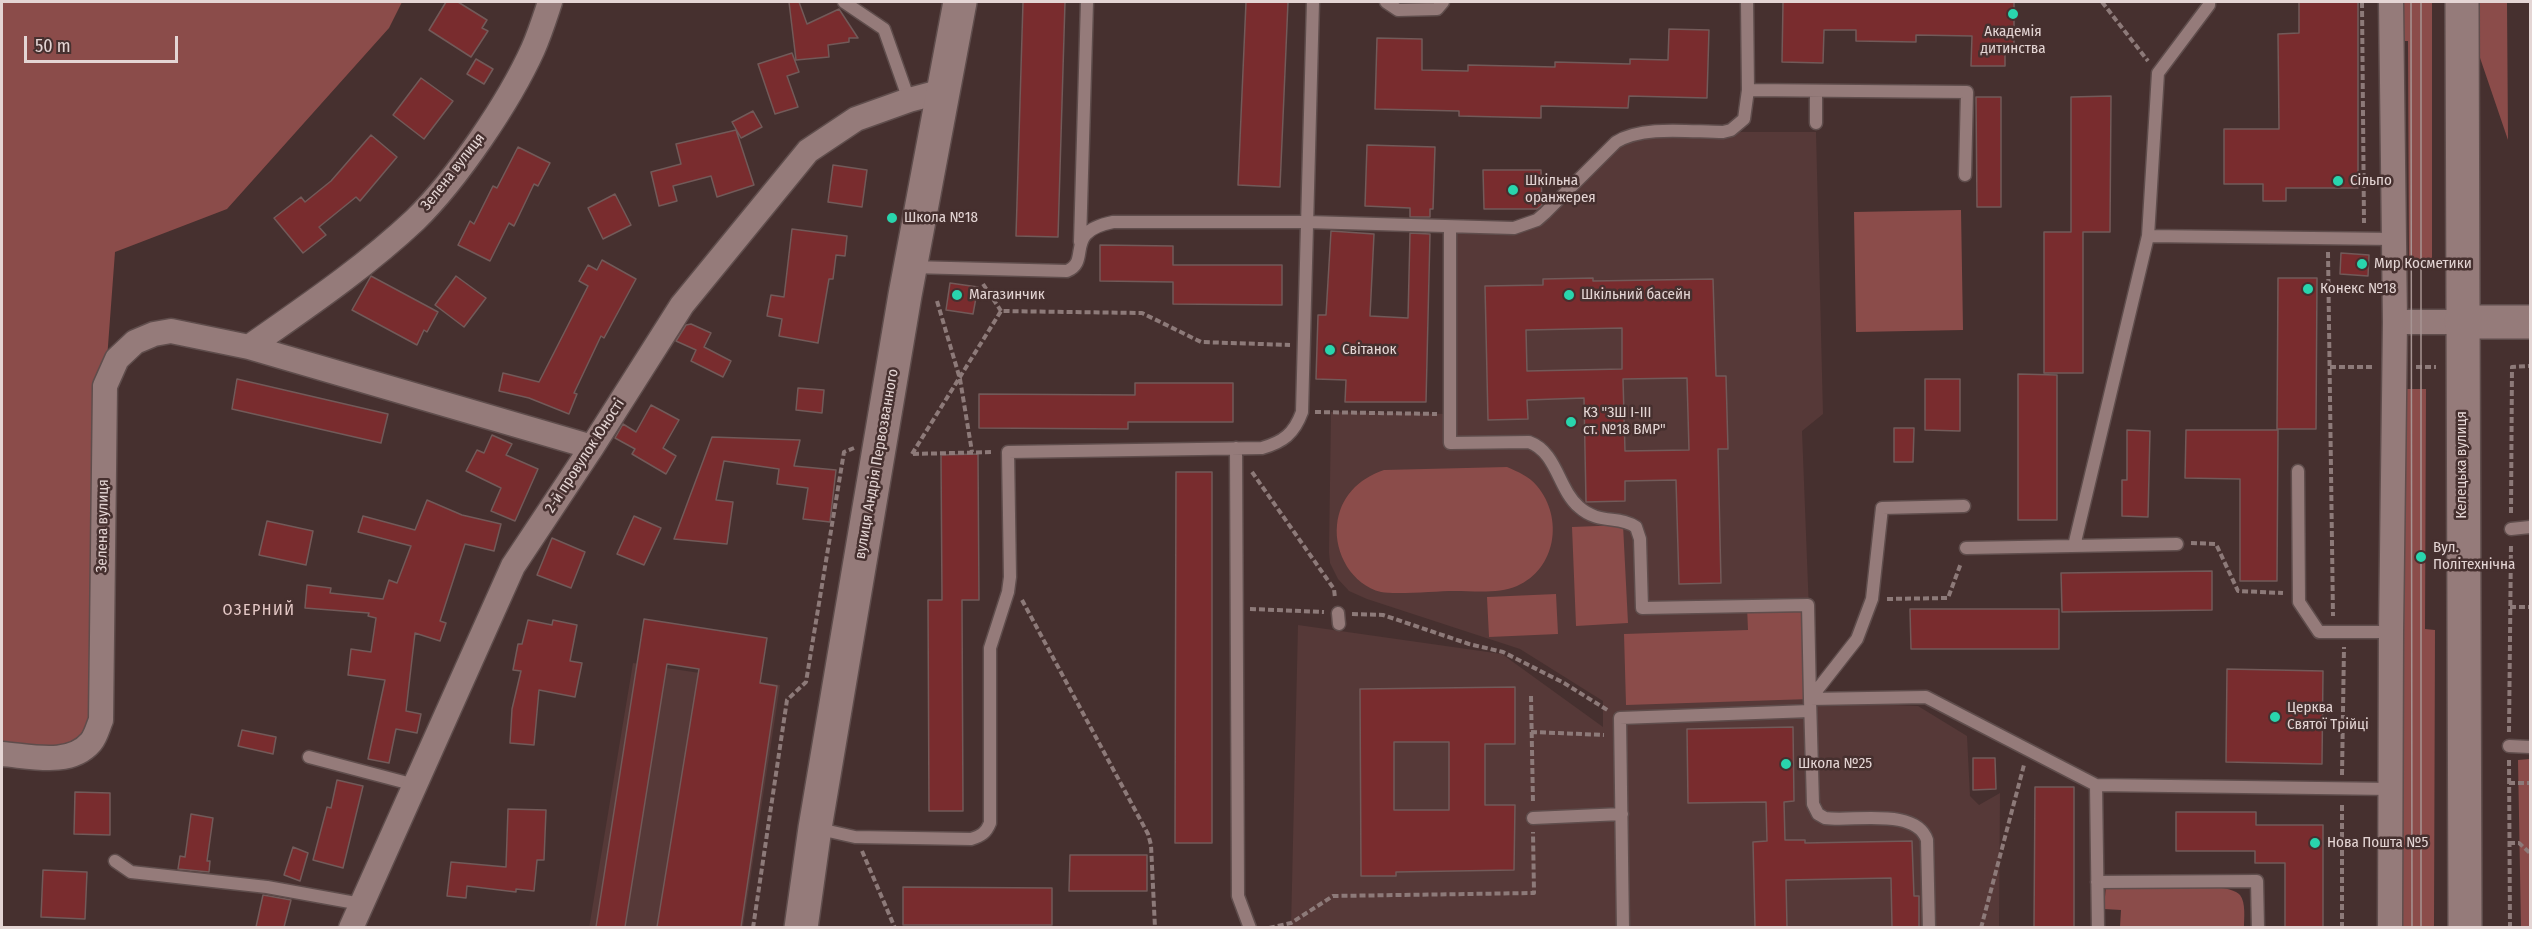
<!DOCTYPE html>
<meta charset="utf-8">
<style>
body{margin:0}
#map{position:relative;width:2532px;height:929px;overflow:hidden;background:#46302f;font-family:"Fira Sans Condensed",sans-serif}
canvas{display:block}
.frame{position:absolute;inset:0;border:3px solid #e4d5d4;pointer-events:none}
.scale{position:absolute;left:24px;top:36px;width:154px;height:27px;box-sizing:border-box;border:3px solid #e4d5d4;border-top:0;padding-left:8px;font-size:18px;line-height:21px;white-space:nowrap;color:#e4d5d4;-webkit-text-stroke:4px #46302f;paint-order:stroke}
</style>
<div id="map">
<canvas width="2532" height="929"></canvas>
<div class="frame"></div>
<div class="scale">50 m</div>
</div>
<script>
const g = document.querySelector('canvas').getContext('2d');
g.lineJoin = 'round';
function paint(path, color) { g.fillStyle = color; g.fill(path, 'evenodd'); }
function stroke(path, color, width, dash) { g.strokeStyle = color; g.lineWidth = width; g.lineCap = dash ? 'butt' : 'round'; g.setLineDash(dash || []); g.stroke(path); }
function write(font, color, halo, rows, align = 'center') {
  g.font = font + ' "Fira Sans Condensed",sans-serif'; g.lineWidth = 5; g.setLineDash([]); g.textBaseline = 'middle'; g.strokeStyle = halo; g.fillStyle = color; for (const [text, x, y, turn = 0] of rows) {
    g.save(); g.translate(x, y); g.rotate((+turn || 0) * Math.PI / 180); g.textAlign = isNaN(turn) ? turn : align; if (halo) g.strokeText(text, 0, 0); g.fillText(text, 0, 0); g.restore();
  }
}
paint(new Path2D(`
 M1723,132h93l7,282 -21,17 10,257 15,14 91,4 49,30 3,60 9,9 21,-12 -1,134 -708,1 7,-303 204,29 101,73v-26l-83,-52 -153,-50 -18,-8 -11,-12 -8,-16 -1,-11 2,-140 118,2 1,-186 75,-2 99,-89z
 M633,663l147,22 -37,242 -154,1z`), '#563938');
paint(new Path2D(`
 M2,2h400l-13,26 -162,181 -112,43 -10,134 -12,355 -91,13z
 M2400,2h32v263l-23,1 -1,-225h-8z
 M2477,2h30l1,138 -31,-91z
 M1961,210l2,120 -107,2 -2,-120z
 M2402,389h24l-1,240 10,1 -1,297 -33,1z
 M1507,467c11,5 22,9 30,19 27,32 19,83 -20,100 -18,8 -43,5 -63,5 -17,0 -58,4 -73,1 -29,-7 -47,-39 -44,-67 3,-28 21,-46 47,-55z
 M1623,525l5,98 -52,3 -4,-99z
 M1556,594l2,40 -69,3 -2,-40z
 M1808,605l2,94 -184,6 -2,-71 124,-4 -1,-24z
 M2530,759v168h-9l-3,-167z
 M2106,885c22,0 123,-5 134,10 6,8 4,23 4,32h-124l1,-17 -17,-1z`), '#8b4c4a');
const building = new Path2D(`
 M446,2h12l29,18 -5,8 6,3 -17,26 -42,-27z
 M789,2h10l8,22 32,-15 19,29h-9v4l-21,3 1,12 -33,3z
 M1023,2h42l-7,235 -42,-1z
 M1246,2h42l-8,185 -42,-2z
 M1783,2h231v52h-9v12h-34l1,-30 -56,-1v7l-60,-1v-11h-32l-1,33 -41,-1z
 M2299,2h59v186h-72v13h-23v-17h-39v-55h55l-1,-95 21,-1z
 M1669,29l40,1 -2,68 -78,-2 -1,12 -87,-2v12l-82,-2v-5l-84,-2 2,-71 45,1v31l46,1v-6l87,2v-5l75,2v-5l38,1z
 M792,53l7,19 -12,4 11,31 -23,7 -17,-50z
 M476,59l17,10 -9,15 -17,-10z
 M421,78l32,23 -29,38 -31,-24z
 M2111,96l-1,136h-27v141h-39v-141h27v-135z
 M1976,97h25v110h-24z
 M753,111l9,16 -21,11 -9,-16z
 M736,130l18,55 -37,12 -6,-21 -38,10 4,15 -18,5 -8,-34 30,-8 -5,-20z
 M371,135l26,22 -37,44 -4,-4 -37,30 7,8 -23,18 -29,-35 27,-21 4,5 26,-21z
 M1367,145l68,2 -2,62h-3v8h-20v-9l-45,-2z
 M518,147l32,16 -12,23 -4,-2 -20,42 -5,-3 -19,38 -32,-16 12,-24 4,3 19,-38 4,2z
 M833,165l34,5 -5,37 -34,-5z
 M1483,170h58l1,35 -5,4h-53z
 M615,194l16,31 -28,14 -15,-31z
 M792,229l55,7 -2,20 -9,-1 -3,24h-4l-11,64 -39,-7 3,-17 -15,-3 4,-21 13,2z
 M1331,231l43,3 -4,82 38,2 2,-85 20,1 -4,168h-81l1,-22 -30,-1 2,-64h8z
 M1100,245l73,1v19h109v40l-109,-1v-22l-73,-1z
 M2341,253l28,2 -1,21 -28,-2z
 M602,260l34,19 -32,59 -3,-2 -27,57 3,1 -8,20 -40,-16 -30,-7 4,-18 36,9 49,-96 -9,-5 9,-16 9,5z
 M371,276l67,36 -11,20 -3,-2 -7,15 -65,-35z
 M456,276l30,22 -22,29 -29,-22z
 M1593,278v3l120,-2 3,97h10l2,73h-10l3,134 -42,1 -3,-104 -51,1v20l-39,1 -2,-104 -57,2 1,19 -40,1 -3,-134 58,-1v-6zM1622,328v41l-95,2 -1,-41zM1687,378l2,72 -64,1 -2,-72z
 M2278,278h39l-1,151h-39z
 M950,283l28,4 -5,27 -27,-4z
 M691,324l20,9 -7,14 27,14 -8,16 -32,-16 5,-11 -20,-9 10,-16z
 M2018,374l39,1v145h-39z
 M237,379l151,35 -7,29 -149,-34z
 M1925,379h35v52l-35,-1z
 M1135,383h98v39h-105v7l-149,-1v-34l156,1z
 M798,388l26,2 -2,23 -26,-3z
 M651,405l28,15 -16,28 13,8 -10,18 -34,-20 3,-5 -20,-11 8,-14 13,8z
 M1894,428h20l-1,34h-19z
 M2127,430l23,1 -2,86 -26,-1v-36h5z
 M2186,430h92l-1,151h-37v-102l-55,-1z
 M492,435l20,9 -6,11 32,14 -23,52 -24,-10 10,-23 -35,-17 11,-21 7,3z
 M712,437l88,3 -6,26 42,4 -6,52 -27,-3 5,-31 -31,-4 2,-15 -55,-8 -8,39 17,2 -6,42 -53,-5z
 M978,454l1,146h-17l1,211h-34l-1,-211h14l-1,-145z
 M1176,472h36v371h-37z
 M427,500l35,15 39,9 -7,27 -29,-7 -25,77 6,2 -6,18 -25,-8 -9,78 15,3 -4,19 -21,-4 -7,34 -21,-4 17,-79 -37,-5 3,-26 20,3 5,-34 -8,-2 1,-3 -64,-5 2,-23 24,3 -1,5 53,6 6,-19 8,3 14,-37 -53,-14 5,-16 52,14z
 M634,516l27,12 -17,37 -27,-11z
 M267,521l46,10 -7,34 -47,-10z
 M552,538l33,14 -14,36 -34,-13z
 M2212,571v39l-150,2 -1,-39z
 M1910,609h149v40h-148z
 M644,619l123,19 -7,45 17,3 -36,241h-84l42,-258 -32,-5 -42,263h-29z
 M528,620l24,5 1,-5 24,5 -7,36 12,2 -7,34 -36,-7 -5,55 -24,-2 2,-34 9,-38 -8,-1 5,-26h4z
 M2227,669l96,2 -1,93 -96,-2z
 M1515,687v57h-30v61h30l-1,65 -118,2v4h-35l-1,-187zM1394,742h55v68h-55z
 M1793,727l1,74 -10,1 1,38h20v3l107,-2 2,55h5v31h-27l-1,-49 -105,2 1,47h-32l-2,-85 14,-1 -1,-39 -78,1 -1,-74z
 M242,730l34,7 -3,17 -35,-8z
 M1973,758h22l1,31 -23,1z
 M337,780l26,6 -20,82 -30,-8 14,-53 4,1z
 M2035,787h39v140h-40z
 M75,792l35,1v42l-36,-1z
 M508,809l38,1 -2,50h-7l-3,31 -18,-2v3l-49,-6 -1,12 -19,-2 4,-34 55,5z
 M2176,812h80v13h67v102h-38v-64h-30v-12h-79z
 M191,814l22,4 -6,43h3l-1,11 -31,-3 2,-13 5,1z
 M293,847l15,6 -8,28 -16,-6z
 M1070,855h77v36h-78z
 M43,870l44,2 -2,47 -44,-2z
 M903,887l149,1v37h-149z
 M263,895l28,5 -7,27h-28z`);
paint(building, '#792c2e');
stroke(building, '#725a59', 1.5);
const lane = new Path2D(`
 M844,2l40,27 25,71
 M1386,2l12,8 39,-1 6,-7
 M1748,90l219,2 -2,83
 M1816,92v31
 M1450,228v215l79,-1c28,10 29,47 50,65 20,18 40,8 57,20l4,12 2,69 166,-3 2,94 116,-2 170,88 295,4
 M2148,236l246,3
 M1080,242l7,-240
 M911,267l156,4c25,-10 -5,-39 46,-49h194l207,6 23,-8 8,-7 71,-71c27,-17 75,-10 107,-10l8,-2 13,-11 4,-29 -1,-88
 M1236,448l2,448 12,32
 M2298,471l1,131 20,30h72
 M2511,529l19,-2
 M2074,546l74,-310 10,-163 51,-68v-3
 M1966,548l211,-4
 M1338,613l1,11
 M2509,746l21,1
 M309,757l106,28
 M2096,785l2,143
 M1533,818l89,-4
 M815,828l40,9 116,2c10,-3 15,-6 19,-16v-175l18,-56 2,-15 -2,-125 254,-4c21,-6 32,-14 40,-36l11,-410
 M115,861l16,11 136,15 94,17
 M2097,882l160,-1 1,47
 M1623,928l-3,-210 190,-7
 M1929,928l-2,-88c-11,-33 -74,-18 -102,-22l-7,-4 -5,-10 -3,-105 47,-60 15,-40 10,-91 82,-2`);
const street = new Path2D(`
 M2395,322h66
 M249,347c57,-40 115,-79 166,-127 42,-41 94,-118 118,-171 7,-16 12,-32 17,-47
 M2,754c28,2 68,13 89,-12 5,-6 7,-15 10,-22l4,-334 12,-27 18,-17 19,-8 17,-3 78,16 343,100
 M351,928l162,-362 79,-119 90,-142 126,-154 48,-32 53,-19 34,-9
 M2390,928l1,-296 4,-310 -4,-320`);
const secondary = new Path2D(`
 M2462,2l3,926
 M2461,322h69
 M801,928l14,-100 90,-533 55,-293`);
stroke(lane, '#5f4d4c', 15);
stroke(street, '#5f4d4c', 27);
stroke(secondary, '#5f4d4c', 36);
stroke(new Path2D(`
 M2102,2l46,59
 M2362,2l2,221
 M2328,252l5,364
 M983,284l18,27
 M937,301l23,78 12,73
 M2330,367h43
 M2416,367h20
 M1315,412l122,2
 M912,454l89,-143 141,2 59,29 89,3
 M913,454l79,-2
 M1252,472l82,117 1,9
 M2511,513l1,-146 18,-1
 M2191,543l25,1 22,47 45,2
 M1887,599l61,-1 13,-35
 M1022,600l126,234 3,11 4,83
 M2510,607h20
 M1250,609l74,3
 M1352,614l31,1 86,29 34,8 61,31 45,28
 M1531,696l2,107
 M1531,732l73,3
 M2509,732l2,-188
 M2509,760l1,168
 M2342,775l2,-128
 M2509,783h21
 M2509,843h10l11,10
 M862,851l33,77
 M753,928l34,-228 19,-18 38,-230 10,-4
 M1269,928l22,-5 42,-27 201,-3 -1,-61
 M1981,928l43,-163
 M2342,928v-125`), '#8d7a79', 4, [6, 3]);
stroke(lane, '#957b7a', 12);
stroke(street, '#957b7a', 24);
stroke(secondary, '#957b7a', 33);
stroke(new Path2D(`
 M2411,2l1,926
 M2421,2v926`), '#a69493', 1.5);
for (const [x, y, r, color] of [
 [2013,14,6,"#29d5ad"],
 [2338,181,6,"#29d5ad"],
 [1513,190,6,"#29d5ad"],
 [892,218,6,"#29d5ad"],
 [2362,264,6,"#29d5ad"],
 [2308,289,6,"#29d5ad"],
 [957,295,6,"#29d5ad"],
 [1569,295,6,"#29d5ad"],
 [1330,350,6,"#29d5ad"],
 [1571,422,6,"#29d5ad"],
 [2421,557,6,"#29d5ad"],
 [2275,717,6,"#29d5ad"],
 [1786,764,6,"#29d5ad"],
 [2315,843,6,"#29d5ad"]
]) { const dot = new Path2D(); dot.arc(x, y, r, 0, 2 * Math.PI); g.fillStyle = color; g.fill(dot); stroke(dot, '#46302f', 2); }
write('15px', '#e4d5d4', '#46302f', [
 ["Академія",2013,32,"center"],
 ["дитинства",2013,49,"center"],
 ["Шкільна",1525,181],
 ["оранжерея",1525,198],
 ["Сільпо",2350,181],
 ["Школа №18",904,218],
 ["Мир Косметики",2374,264],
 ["Конекс №18",2320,289],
 ["Магазинчик",969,295],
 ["Шкільний басейн",1581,295],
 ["Світанок",1342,350],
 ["КЗ \"ЗШ І-ІІІ",1583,413],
 ["ст. №18 ВМР\"",1583,430],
 ["Вул.",2433,548],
 ["Політехнічна",2433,565],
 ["Церква",2287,708],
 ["Святої Трійці",2287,725],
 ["Школа №25",1798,764],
 ["Нова Пошта №5",2327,843]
], 'left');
write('15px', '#e4d5d4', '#46302f', [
 ["Зелена вулиця",453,172,-52],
 ["2-й провулок Юності",585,456,-57],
 ["вулиця Андрія Первозванного",877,464,-80],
 ["Келецька вулиця",2462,465,-90],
 ["Зелена вулиця",103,526,-89]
]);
g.letterSpacing = '1.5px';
write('16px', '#e5c9c7', '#46302f', [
 ["ОЗЕРНИЙ",259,611]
]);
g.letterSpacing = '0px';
</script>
